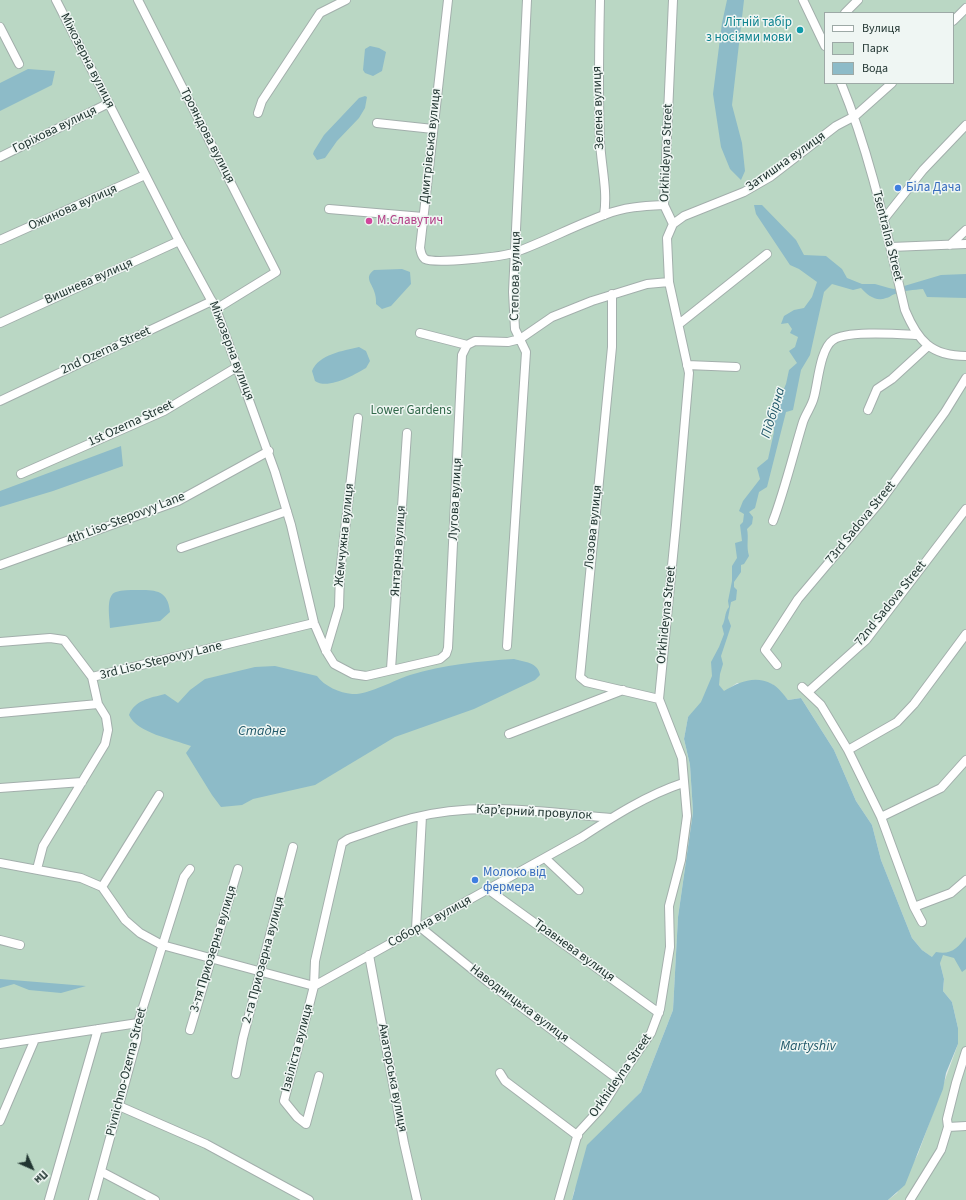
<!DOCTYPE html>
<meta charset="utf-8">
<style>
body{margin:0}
#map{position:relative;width:966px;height:1200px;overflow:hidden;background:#dfe8e5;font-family:"Source Sans 3",sans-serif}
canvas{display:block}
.legend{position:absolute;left:824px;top:12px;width:130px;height:72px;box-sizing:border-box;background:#eff6f3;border:1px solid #9da9a6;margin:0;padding:5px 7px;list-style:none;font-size:12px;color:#223632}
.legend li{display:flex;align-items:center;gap:8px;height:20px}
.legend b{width:20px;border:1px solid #9da9a6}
.north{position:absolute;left:12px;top:1148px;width:40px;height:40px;-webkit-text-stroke:3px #eff6f3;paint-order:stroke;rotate:135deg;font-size:11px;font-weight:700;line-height:16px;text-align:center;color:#223632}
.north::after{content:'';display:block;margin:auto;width:14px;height:18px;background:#223632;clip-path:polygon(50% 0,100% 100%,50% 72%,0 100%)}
</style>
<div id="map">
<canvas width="966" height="1200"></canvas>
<ul class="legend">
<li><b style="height:5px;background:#fff"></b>Вулиця</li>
<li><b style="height:11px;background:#bad7c4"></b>Парк</li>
<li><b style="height:11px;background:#8dbbc8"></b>Вода</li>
</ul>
<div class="north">Пн</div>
</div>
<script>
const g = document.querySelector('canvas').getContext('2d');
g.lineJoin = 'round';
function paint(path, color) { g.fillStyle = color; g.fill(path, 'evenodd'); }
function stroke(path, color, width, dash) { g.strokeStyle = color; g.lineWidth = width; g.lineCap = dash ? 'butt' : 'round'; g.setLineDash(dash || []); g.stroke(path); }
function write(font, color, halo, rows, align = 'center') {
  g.font = font + ' "Source Sans 3",sans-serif'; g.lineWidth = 3; g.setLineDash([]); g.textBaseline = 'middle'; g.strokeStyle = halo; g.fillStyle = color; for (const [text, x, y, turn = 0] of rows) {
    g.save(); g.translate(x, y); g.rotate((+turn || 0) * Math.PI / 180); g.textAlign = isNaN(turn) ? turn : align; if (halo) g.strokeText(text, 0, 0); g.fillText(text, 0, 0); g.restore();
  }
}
paint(new Path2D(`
 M0,0h966v1200h-78l9,-7 21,-39 40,-110v-16l-6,-26 -9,-11 1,-12 -4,-16 -18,-13 -10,-12 -31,-78 -9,-35 -16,-24 -22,-51 -33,-52 -13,2 -16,-16 -35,-1 -49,34 -4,22 6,26 3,47 -15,105 -5,93 -32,82 -23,24 -44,75 -2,9h-572zM825,13h128v70h-128z`), '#bad7c4');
paint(new Path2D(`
 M727,0h17l-12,105 10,38 3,28 -4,9 -11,-11 -9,-22 -8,-53 9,-71z
 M370,46l9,2 7,4 -4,19 -9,5 -8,-3 -2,-3 2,-21z
 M28,69l27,2 -3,14 -52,26v-28z
 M365,96l2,1 -2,11 -6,10 -22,23 -12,17 -8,2 -4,-6 1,-3 10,-16 35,-37z
 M754,205h8l34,35 8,15 22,1 16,13 5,9 15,6h13l14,4 5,1 47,-14 25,-1v24l-39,-1 -4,-8c-9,1 -19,1 -28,5 -4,1 -6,4 -9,4 -10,4 -19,-3 -25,-10l-8,2 -21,-6 -8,8 -14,63 -9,15 -8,40 -7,2 -19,75 -8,5 -4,16 -6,4 4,5 -1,7 -5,5c2,9 -1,17 2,27l-5,8 -3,1v7l-7,10v5l3,3 -1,10 -5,2 -3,16 3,8 -10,30 2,8 -3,10 -1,11 5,6c15,-9 31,-16 48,-7 6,3 12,11 16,16l13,-2 33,52 22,51 16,24 9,35 31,78 10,12 10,7 4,-5c15,3 22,-4 30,-15v32l-4,3 -8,-14 -11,-3 -3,8 4,16 -1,12 9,11 6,26v16l-12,29 -3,16 -32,81 -6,15 -17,15h-316l15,-55 54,-53 32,-82 5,-93 15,-105 -3,-47 -6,-26 4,-22 13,-15 11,-26 -1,-14 8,-15 5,-13 -2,-8c4,-6 2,-13 7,-19l-1,-6 4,-20v-15l5,-8 -2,-15 7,-2 -2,-16 3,-3 1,-8 -5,-3 4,-10 17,-22 -3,-11 11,-9 6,-27 -1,-18 13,-30 3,-14 8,-7 -8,-12 6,-4 3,-10 -8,-4 2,-4 -4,-6 -7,1 3,-8 10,-6 10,-2 8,-11 5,-15 -18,-13 -9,-4 -34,-51z
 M402,269l8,3 1,12 -20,22 -9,3 -6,-5c0,-3 0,-7 -1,-10 -2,-10 -12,-16 -1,-24z
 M359,347l7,4 4,10 -4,7c-12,7 -38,22 -51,13l-3,-10c7,-17 31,-20 47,-24z
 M121,446l2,20 -70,25 -53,16v-16z
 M136,590c18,0 32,-1 34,22l-10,9 -50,7c0,-9 -5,-33 6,-36 6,-2 14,-2 20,-2z
 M514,659c10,3 24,3 26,16l-5,5 -61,29 -79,28 -80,48 -62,14 -11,6 -21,2 -9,-12 -26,-42 5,-7c-19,-7 -54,-13 -62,-31 6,-15 21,-17 36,-21l13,9 12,-13 15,-11 50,-12 20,-1 42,10c7,10 23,17 35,18 17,1 42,-14 58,-19 33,-10 70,-14 104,-16z
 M0,979l86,7 -25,7 -32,-3 -15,-6 -14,4z`), '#8dbbc8');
const minor = new Path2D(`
 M56,0l123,241 37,68 59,163 16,53 23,98 12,28 8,13 19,10 13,2 74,-17 6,-5 2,-6 14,-293 5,-10
 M138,0l138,272 -60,37
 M448,0l-28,248c1,4 1,8 5,11 10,5 79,-2 91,-7 30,-11 58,-26 88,-37 20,-8 39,-9 60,-10
 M600,0c-1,47 -2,94 0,141 1,24 8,50 4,74
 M803,0l22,46
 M845,13l13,-13
 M953,21l13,-13
 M0,27l19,37
 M841,83c30,73 46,151 64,227 13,31 26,46 61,46
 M258,113l4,-12 58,-88 26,-13
 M377,123l56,6
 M0,157l109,-54
 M329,209l94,8
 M884,219l39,-49 43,-45
 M673,224l-9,-19 9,-205
 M0,240l145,-65
 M950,245l16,-15
 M891,247l75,-3
 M612,294v53l-32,330 6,5 73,17
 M0,323l179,-82
 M679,324l88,-70
 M420,333l47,12 8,-4 33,1 12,-3 32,-22 40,-16 55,-17 22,-2
 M687,365l49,2
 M0,401l212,-100
 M868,410l9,-21 15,-10 36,-33
 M21,474l143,-63 73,-44
 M773,521c12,-32 20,-66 30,-99 3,-9 9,-16 11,-25 4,-14 6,-48 19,-57 13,-10 66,-6 84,-5
 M181,548l106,-37
 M0,565l178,-64 91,-50
 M0,642l50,-4 14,2 28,37 6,27 8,13 2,13 -3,14 -62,102 -6,23
 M507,646l19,-294 -11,-23 -2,-37 14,-292
 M326,651l13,-44 1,-34 18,-155
 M777,665l-12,-15 33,-51 82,-97 65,-90 21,-34
 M391,669l16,-236
 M92,677l222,-54
 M802,687l19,18 27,45 33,67 33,90 8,15
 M808,692l58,-52 100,-131
 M0,713l98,-9
 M509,734l114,-44
 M848,750l49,-28 17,-18 52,-70
 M0,788l82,-6
 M881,817l60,-29 25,-28
 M545,858l34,32
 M0,863l81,15 21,9 23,33 15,13 22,12 152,41 268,-149c32,-21 65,-42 101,-54
 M102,887l57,-92
 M489,890l170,123
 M914,907l37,-14 15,-13
 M420,927l68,55 131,98
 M416,929l6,-113
 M0,940l20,5
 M369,955l35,188 13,57
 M190,1030l48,-161
 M0,1044l138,-21
 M500,1073l5,8 73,55
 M236,1074l7,-36 50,-191
 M319,1076l-13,48 -9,-7 -13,-16 26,-99 4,-16 1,-25 27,-118 6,-4c21,-7 42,-15 64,-21 65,-17 133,-6 199,0
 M119,1106l87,38 103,56
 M0,1121l35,-82
 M948,1127l18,-1
 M102,1172l53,28
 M49,1200l49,-171
 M93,1200l44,-161 1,-16 46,-146 6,-8
 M559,1200l19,-67 23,-25 23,-36 27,-39 9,-24 10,-62 -1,-41 12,-46 6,-44 -5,-58 -23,-59 17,-174 13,-152 -20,-91 -2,-44 6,-14 11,-8 60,-24 26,-15 66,-51 19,-10 37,-33
 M910,1200l31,-50 7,-23 -1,-8 9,-36 10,-32`);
stroke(minor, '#a3afac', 10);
stroke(minor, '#fff', 8);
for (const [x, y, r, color] of [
 [800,30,4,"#0f9aa8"],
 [898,188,4,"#3f7fe0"],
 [369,221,4,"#d1479c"],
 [475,880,4,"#3f7fe0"]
]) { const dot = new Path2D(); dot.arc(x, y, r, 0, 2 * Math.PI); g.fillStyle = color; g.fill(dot); stroke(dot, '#eff6f3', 1.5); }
write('13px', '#0d838f', '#eff6f3', [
 ["Літній табір",792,23],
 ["з носіями мови",792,38]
], 'right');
write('13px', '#223632', '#eff6f3', [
 ["Міжозерна вулиця",87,61,63],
 ["Зелена вулиця",599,108,-92],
 ["Горіхова вулиця",55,130,-26],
 ["Трояндова вулиця",207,136,63],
 ["Дмитрівська вулиця",431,146,-84],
 ["Orkhideyna Street",667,153,-88],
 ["Затишна вулиця",786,162,-35],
 ["Ожинова вулиця",73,208,-24],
 ["Tsentralna Street",887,236,76],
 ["Степова вулиця",516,276,-89],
 ["Вишнева вулиця",89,282,-24],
 ["2nd Ozerna Street",106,351,-25],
 ["Міжозерна вулиця",231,351,69],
 ["1st Ozerna Street",131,424,-25],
 ["Лугова вулиця",456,499,-87],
 ["4th Liso-Stepovyy Lane",126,519,-21],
 ["73rd Sadova Street",861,523,-51],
 ["Лозова вулиця",594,527,-84],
 ["Жемчужна вулиця",345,535,-84],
 ["Янтарна вулиця",399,551,-86],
 ["72nd Sadova Street",891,604,-51],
 ["Orkhideyna Street",667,615,-84],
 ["3rd Liso-Stepovyy Lane",161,661,-14],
 ["Карʼєрний провулок",534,813,3],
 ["Соборна вулиця",430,922,-29],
 ["3-тя Приозерна вулиця",214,949,-73],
 ["Травнева вулиця",574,951,36],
 ["2-га Приозерна вулиця",264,960,-75],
 ["Наводницька вулиця",519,1004,37],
 ["Ізвіліста вулиця",298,1048,-75],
 ["Pivnichno-Ozerna Street",127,1072,-76],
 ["Orkhideyna Street",621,1076,-55],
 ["Аматорська вулиця",392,1078,79]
]);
write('13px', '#366cbe', '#eff6f3', [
 ["Біла Дача",906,188],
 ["Молоко від",483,873],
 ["фермера",483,888]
], 'left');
write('13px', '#b23c85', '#eff6f3', [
 ["М.Славутич",377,221]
], 'left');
write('13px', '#31684a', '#eff6f3', [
 ["Lower Gardens",411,411]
]);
write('italic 14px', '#245a6b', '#eff6f3', [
 ["Підбірна",774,413,-73],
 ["Стадне",262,732],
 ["Martyshiv",808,1047]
]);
</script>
